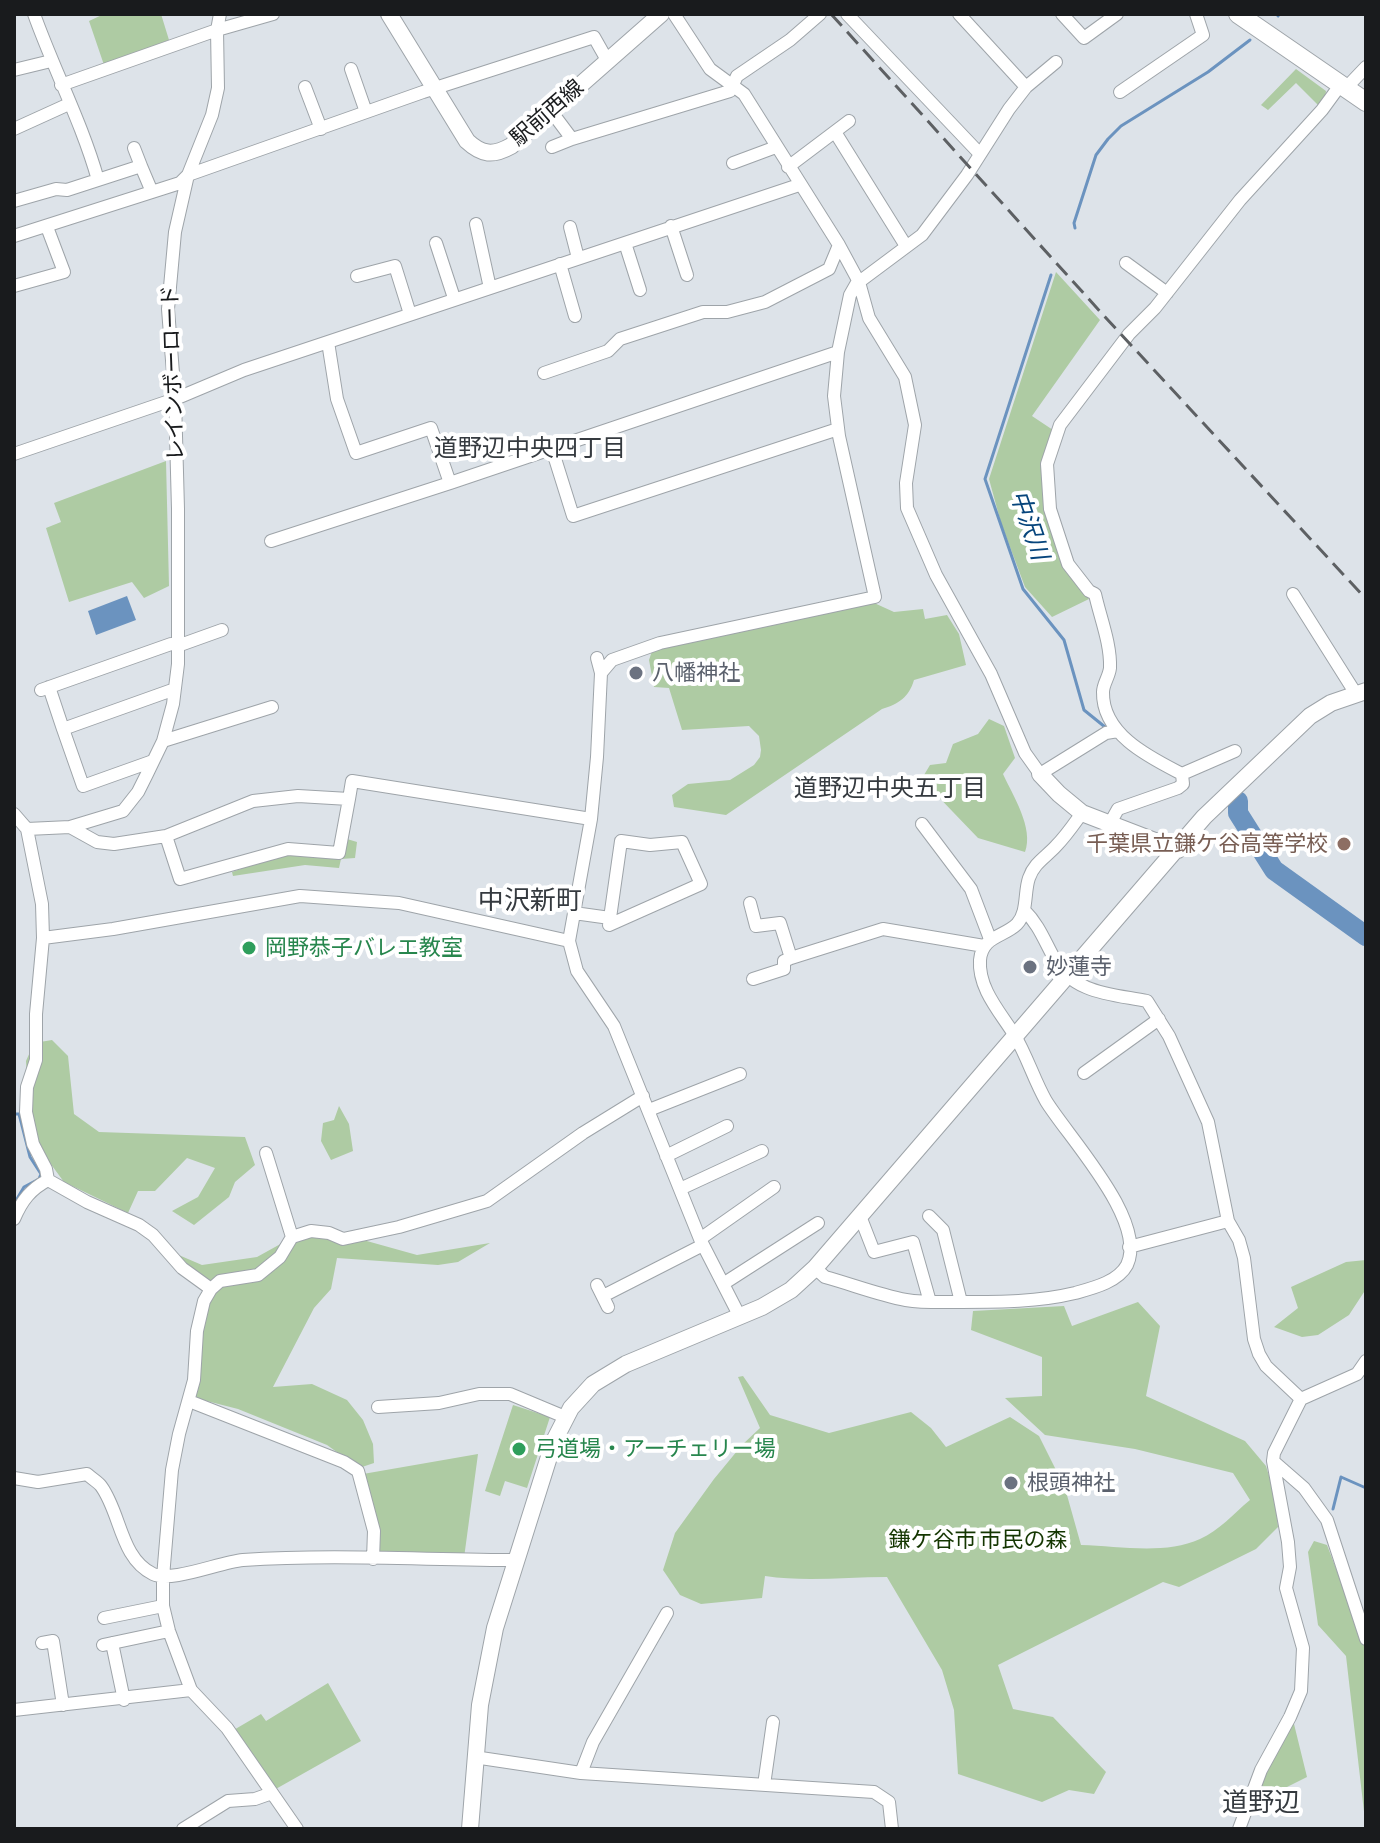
<!DOCTYPE html>
<meta charset="utf-8">
<style>
body{margin:0}
#map{position:relative;width:1380px;height:1843px;overflow:hidden;background:#dde3e9;font-family:"Asap Condensed",sans-serif}
canvas{display:block}
.frame{position:absolute;inset:0;border:16px solid #191b1d;pointer-events:none}
</style>
<div id="map">
<canvas width="1380" height="1843"></canvas>
<div class="frame"></div>
</div>
<script>
const g = document.querySelector('canvas').getContext('2d');
g.lineJoin = 'round';
function paint(path, color) { g.fillStyle = color; g.fill(path, 'evenodd'); }
function stroke(path, color, width, dash) { g.strokeStyle = color; g.lineWidth = width; g.lineCap = dash ? 'butt' : 'round'; g.setLineDash(dash || []); g.stroke(path); }
function write(font, color, halo, rows, align = 'center') {
  g.font = font + ' "Asap Condensed","Noto Sans JP",sans-serif'; g.lineWidth = 8; g.setLineDash([]); g.textBaseline = 'middle'; g.strokeStyle = halo; g.fillStyle = color; for (const [text, x, y, turn = 0] of rows) {
    g.save(); g.translate(x, y); g.rotate((+turn || 0) * Math.PI / 180); g.textAlign = isNaN(turn) ? turn : align; if (halo) g.strokeText(text, 0, 0); g.fillText(text, 0, 0); g.restore();
  }
}
paint(new Path2D(`
 M104,14h57l8,26 -65,25 -15,-44z
 M1296,69l30,22 -1,9 -5,7 -24,-24 -28,27 -7,-5z
 M1056,272l44,48 -68,96 21,14c-18,33 -9,83 3,116 7,19 22,36 33,53l-37,18 -27,-30 -24,-64 -12,-44z
 M166,461l3,125 -25,12 -12,-16 -63,20 -23,-74 15,-6 -7,-19z
 M872,602l22,10 29,-3 2,10 22,-4 12,19 7,31 -52,15c-5,17 -15,24 -32,29l-156,106 -52,-8 -2,-12 16,-11 42,-4 24,-15 6,-8 1,-7 -2,-14 -10,-10 -67,4 -13,-42 -15,-1 -5,-27 4,-12z
 M989,719l15,7 11,32 -12,16c10,22 31,54 22,78l-47,-14 -50,-52 -4,-11 6,-10 16,-2 7,-19 25,-10z
 M347,839l10,3 -2,16 -14,1 -2,9 -34,-3 -72,11 -1,-4 54,-19 56,3z
 M52,1040l16,16 6,58 25,18 146,5 10,28 -20,17 -6,15 -35,28 -22,-14 26,-14 17,-29 -28,-10 -32,33h-17l-10,22 -64,-31 -25,-34 -10,-37 -3,-50 8,-18z
 M339,1106l10,18 4,27 -22,9 -10,-19 2,-18 11,-3z
 M313,1226l104,29 73,-12 -32,19 -20,3 -101,-7 -6,31 -17,19 -41,79 39,-3 35,16 16,20 10,24 1,19 -15,5 -32,-23 -89,-36 -43,-11 7,-75 11,-32 -39,-38 28,12 55,-8z
 M1366,1260v29l-17,26 -31,20 -16,2 -28,-10 24,-19 -7,-21 55,-25z
 M1138,1302l22,24 -14,70 99,45 21,25 9,29 3,32 -22,22 -77,38 -16,-5 -165,83 15,44 40,8 53,55 -12,22 -25,-4 -27,12 -84,-28 -4,-64 -12,-40 -55,-93c-41,0 -82,5 -122,-1l-3,22 -61,6 -21,-9 -17,-25 12,-37 39,-54 28,-34 18,-17 -22,-51 5,-1 27,39 59,18 82,-21 20,16 15,19 64,-30 29,19 26,52 16,57c38,1 84,10 119,-6 19,-8 34,-26 50,-39l-17,-27 -98,-24 -90,-14 -40,-37 37,-2v-39l-71,-27 2,-19 91,-5 8,20z
 M513,1405l37,12 -23,71 -22,-7 -5,15 -15,-5z
 M478,1454l-14,104 -87,-1 -14,-83z
 M1314,1541l13,4 39,102v182l-20,-173 -28,-31 -10,-73z
 M328,1683l33,58 -87,49 -42,-59 29,-17 5,7z
 M1289,1723l5,1 13,53 -54,27 11,-34z`), '#aecba3');
paint(new Path2D(`
 M127,596l9,24 -40,15 -8,-24z`), '#6b93bf');
stroke(new Path2D(`
 M1278,16l1,-2
 M1075,228l-1,-5 22,-68 12,-16 13,-13 87,-54 42,-32
 M1051,275l-66,204 38,110 41,51 20,70 21,17
 M14,1114h5l11,43 11,17 -2,5 -15,8 -10,17
 M1333,1509l8,-32 25,11`), '#6b93bf', 3);
stroke(new Path2D(`
 M1238,801v12l36,57 92,66`), '#6b93bf', 20);
const street = new Path2D(`
 M34,14c20,56 48,109 64,166
 M674,14l36,55 34,25 95,151 20,37 10,36 36,59 10,48 -9,58 1,25 29,67 55,99 34,79 15,21 66,-41 12,-2
 M847,14l133,140
 M959,14l67,73
 M1062,14l22,24 33,-24
 M351,69l15,43
 M14,70l37,-9
 M61,85l156,-55 56,-16
 M305,87l16,42
 M1346,88l20,-21
 M1120,92l83,-57 -7,-21
 M551,111l21,28 158,-48 7,-15 53,-36 30,-26
 M14,129l55,-25
 M835,132l71,114
 M552,147l20,-8
 M134,148l7,18
 M733,163l43,-16
 M788,167l61,-46
 M14,201l42,-12 11,1 74,-24 11,26
 M476,224l14,64
 M671,226l16,49
 M570,227l8,31
 M14,236l166,-53 8,-8 235,-83 171,-55 13,23
 M436,243l18,55
 M625,243l15,47
 M1126,263l41,30
 M560,264l15,52
 M357,276l38,-10 15,48
 M859,282l63,-47 45,-60 42,-66 17,-22 30,-25
 M14,286l50,-14 -17,-45
 M328,342l9,57 19,54 75,-25 19,55 388,-131
 M544,373l64,-22 12,-12 83,-27h24l38,-10 64,-33 10,-24
 M552,449l21,67 265,-87
 M14,454l161,-55 69,-29 555,-185
 M271,541l179,-58
 M1293,594l63,100
 M597,658l4,15 -4,84 -6,62 -22,122 8,30 37,55 86,213 40,78
 M601,673l11,-13 48,-17 215,-46 -36,-161 -5,-40 4,-44 12,-57 8,-14
 M49,687l14,42
 M41,690l130,-46h12l39,-14
 M163,741l109,-34
 M153,761l-70,25 -20,-57 112,-40
 M1182,774l53,-23
 M14,814l13,15 15,75 1,34 -7,76v46l-9,27 -1,25 7,32 13,25 2,11c-17,9 -26,20 -34,39
 M922,824l49,65 19,50
 M1109,825l9,-16 60,-21 5,-4 -1,-10c-31,-16 -80,-39 -79,-82 0,-8 6,-15 7,-24 1,-24 -10,-51 -15,-74l-6,-3 -21,-27 -18,-55 -3,-45 13,-39 69,-91 26,-26 85,-108 82,-90 19,-26
 M70,827l27,15 17,2 52,-8 87,-35 45,-5 51,3 3,-18 239,38
 M27,829l43,-2 53,-16 15,-19 9,-18 16,-33 10,-37 5,-40v-155l-3,-110 -7,-90 7,-77 13,-57 24,-60 6,-27 -1,-58 3,-16
 M166,836l14,43 108,-30 51,4 10,-54
 M750,903l6,23 24,-3 11,35 92,-29 101,17
 M1024,910c15,15 20,30 30,48 19,36 58,36 93,43l22,35 39,86 20,99 11,19 5,18 10,81 5,15 7,12 35,33 -27,54 -1,8 31,27 23,32 39,119
 M574,913l36,5 11,-77 29,4 32,-3 19,42 -92,41 1,-7
 M43,938l70,-9 187,-33 99,7 170,38
 M753,979l31,-10v-8l7,-3
 M1084,1073l75,-54
 M649,1110l91,-36
 M266,1153l26,84
 M666,1156l61,-30
 M48,1180l39,22 52,23 14,10 29,33 29,21
 M680,1189l82,-38
 M860,1216l14,36 39,-10 17,60
 M929,1216l14,14 18,72
 M700,1239l74,-52
 M1129,1247l99,-26
 M815,1268l10,9c26,7 54,18 81,23 18,3 37,2 55,2 39,0 77,0 114,-9 18,-5 43,-11 52,-28 21,-44 -59,-128 -81,-164 -12,-21 -19,-45 -31,-65 -14,-23 -37,-47 -35,-76 2,-24 24,-23 37,-36 11,-12 7,-32 12,-46 5,-15 17,-21 27,-32 10,-10 18,-22 26,-33
 M723,1284l95,-61
 M597,1285l11,22
 M603,1296l100,-51
 M1301,1399l56,-25 9,-13
 M189,1401l155,61 14,9 16,60 -1,28
 M378,1407l61,-4 40,-9h31l55,23
 M14,1478l24,4 49,-8c4,4 11,8 14,12 20,27 19,72 52,88 18,9 67,-12 90,-14 91,-6 184,0 275,0
 M104,1618l59,-12
 M42,1643l11,-2 10,64
 M112,1643l12,57
 M103,1645l66,-14
 M14,1710l177,-20
 M474,1757l107,16 293,19 15,10 3,27
 M581,1773l12,-31 74,-129
 M764,1785l9,-63
 M183,1829l45,-28 27,-2 17,-6
 M297,1829l-70,-101 -36,-38 -22,-59 -6,-25v-29l9,-107 7,-36 15,-54 3,-49 7,-30 7,-12 9,-8 38,-6 22,-18 12,-20 19,-6 18,2 14,6 56,-12 88,-26 96,-68 60,-37
 M1239,1829l22,-59 29,-53 11,-26 2,-43 -17,-60 4,-21 -2,-25 -15,-81`);
const secondary = new Path2D(`
 M389,14l78,127c15,14 26,15 44,5l150,-132
 M1040,774l19,20 23,19 96,37
 M470,1829l10,-124 15,-77 59,-187 17,-33 22,-24 33,-20 136,-57 29,-17 24,-22 389,-451 106,-101 21,-13 35,-12`);
const primary = new Path2D(`
 M1238,14l128,88`);
stroke(street, '#9ea4a9', 14);
stroke(secondary, '#9ea4a9', 18);
stroke(primary, '#9ea4a9', 20);
stroke(street, '#fff', 12);
stroke(secondary, '#fff', 16);
stroke(primary, '#fff', 18);
stroke(new Path2D(`
 M831,14l275,304 260,281`), '#5d6063', 3, [16, 8]);
for (const [x, y, r, color] of [
 [636,673,8,"#6b7280"],
 [1344,844,8,"#8d6e63"],
 [249,948,8,"#2e9e5b"],
 [1030,967,8,"#6b7280"],
 [519,1449,8,"#2e9e5b"],
 [1011,1483,8,"#6b7280"]
]) { const dot = new Path2D(); dot.arc(x, y, r, 0, 2 * Math.PI); g.fillStyle = color; g.fill(dot); stroke(dot, '#fff', 3); }
write('22px', '#191b1d', '#fff', [
 ["駅前西線",547,113,-41],
 ["レインボーロード",173,373,-92]
]);
write('22px', '#5b616d', '#fff', [
 ["八幡神社",652,673],
 ["妙蓮寺",1046,967],
 ["根頭神社",1027,1483]
], 'left');
write('22px', '#785e54', '#fff', [
 ["千葉県立鎌ケ谷高等学校",1328,844]
], 'right');
write('22px', '#27864d', '#fff', [
 ["岡野恭子バレエ教室",265,948],
 ["弓道場・アーチェリー場",535,1449]
], 'left');
write('22px', '#143601', '#fff', [
 ["鎌ケ谷市 市民の森",978,1540]
]);
write('24px', '#353a3f', '#fff', [
 ["道野辺中央四丁目",530,448],
 ["道野辺中央五丁目",890,788]
]);
write('italic 24px', '#07457c', '#fff', [
 ["中沢川",1029,525,71]
]);
write('26px', '#353a3f', '#fff', [
 ["中沢新町",530,901],
 ["道野辺",1261,1803]
]);
</script>
